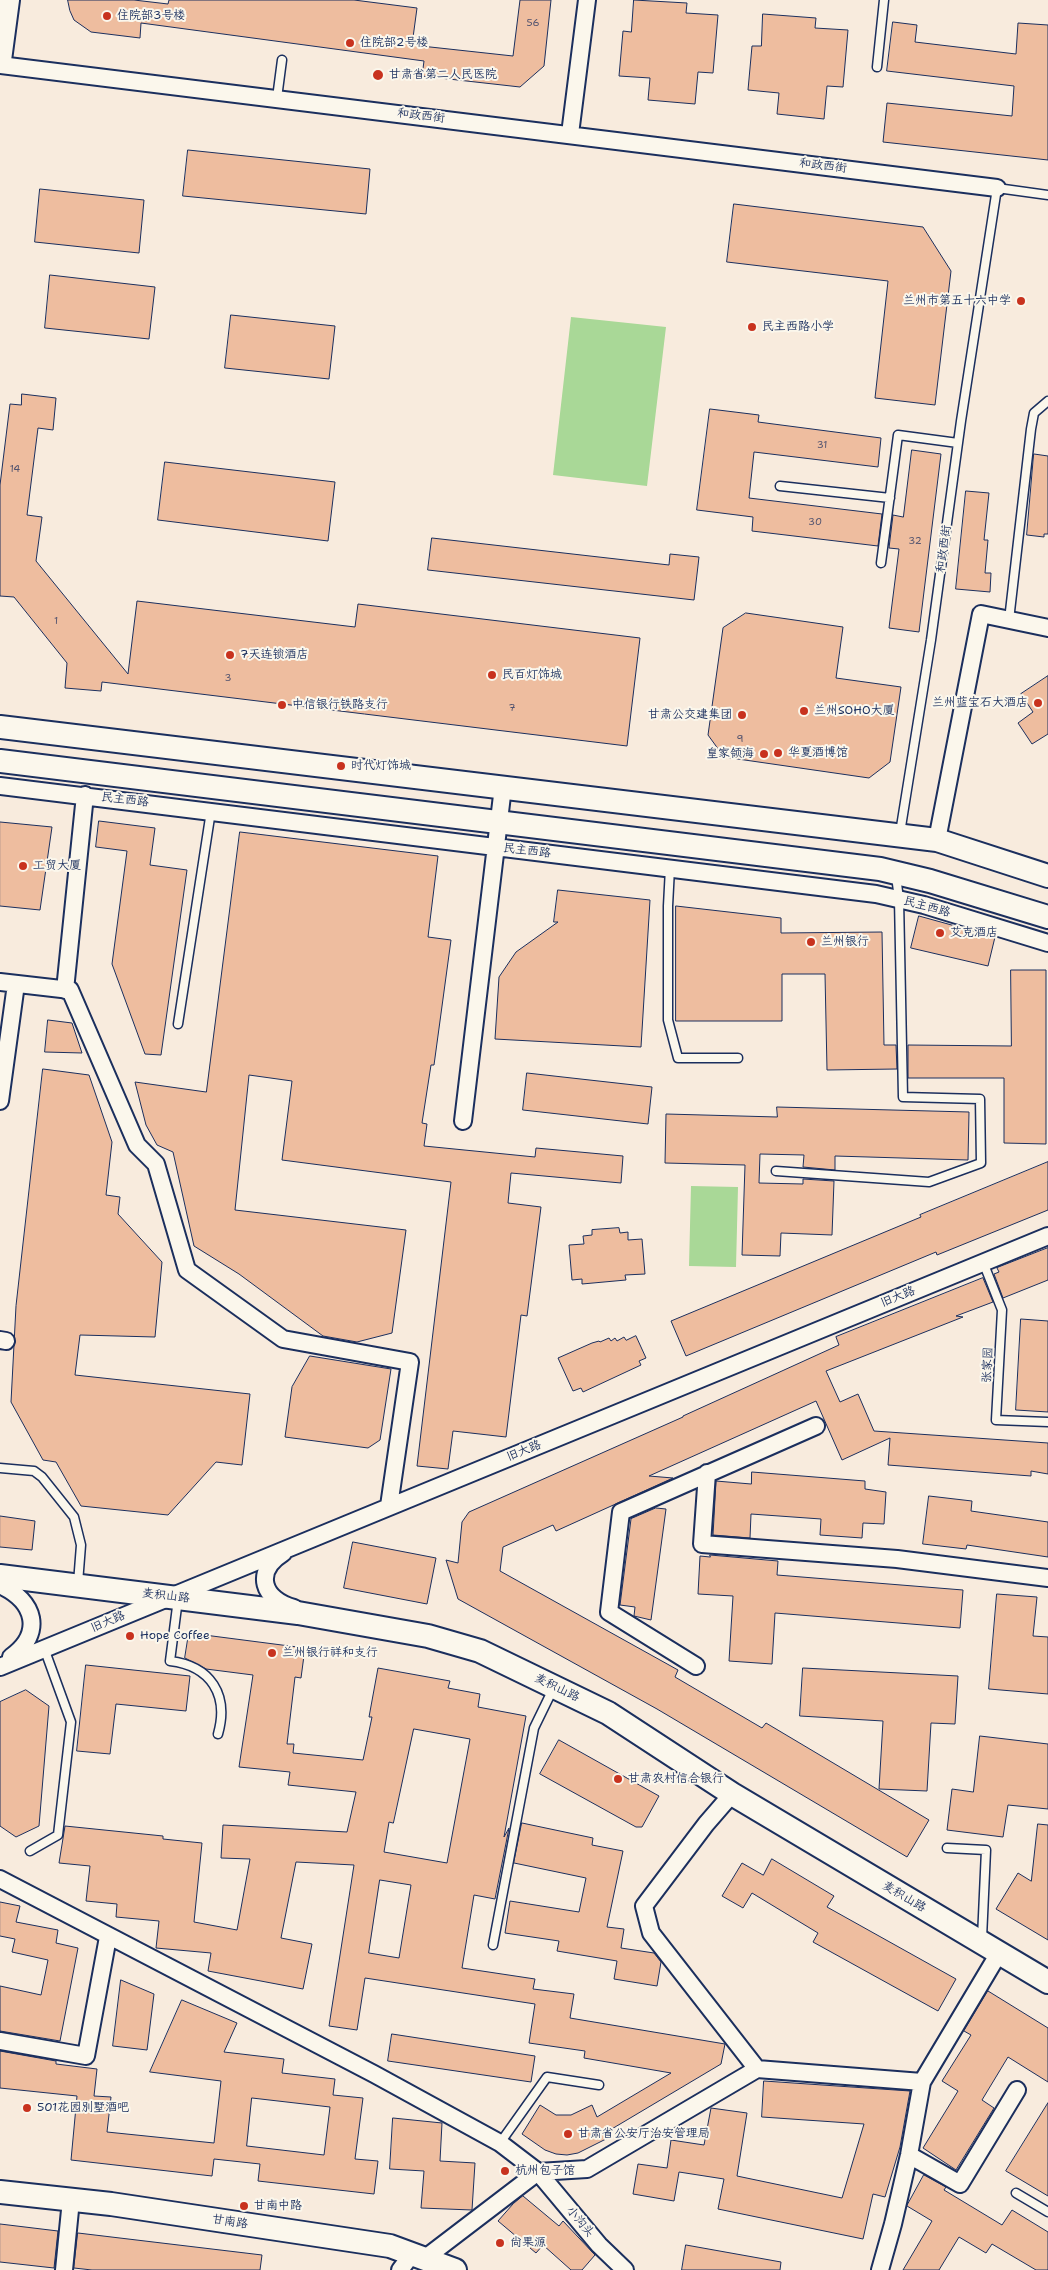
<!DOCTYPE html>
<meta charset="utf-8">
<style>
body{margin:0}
canvas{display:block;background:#f8ebdd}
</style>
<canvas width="1048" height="2270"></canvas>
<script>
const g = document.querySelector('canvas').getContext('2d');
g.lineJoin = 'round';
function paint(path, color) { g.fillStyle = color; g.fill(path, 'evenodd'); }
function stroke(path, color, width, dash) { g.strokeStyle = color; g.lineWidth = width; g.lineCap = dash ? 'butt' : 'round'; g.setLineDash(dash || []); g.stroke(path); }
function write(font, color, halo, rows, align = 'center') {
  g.font = font + ' "Shantell Sans","LXGW WenKai TC",sans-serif'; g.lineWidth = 4; g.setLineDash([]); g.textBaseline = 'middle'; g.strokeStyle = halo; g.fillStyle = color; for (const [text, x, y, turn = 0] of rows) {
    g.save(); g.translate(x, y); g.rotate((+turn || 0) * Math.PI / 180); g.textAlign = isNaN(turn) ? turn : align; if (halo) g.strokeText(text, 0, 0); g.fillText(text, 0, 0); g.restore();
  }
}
paint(new Path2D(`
 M571,317l95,10 -19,159 -94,-11z
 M691,1186l47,1 -2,80 -47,-1z`), '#a9d897');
const building = new Path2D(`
 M68,0h66l34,4 1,-4h185l63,8 -5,37 101,11 7,-56h31l-7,66 -24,21 -98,-11 2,-15 -283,-38 -1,15 -49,-6 -17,-12 -4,-9z
 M634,0l53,3 -1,10 32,2 -5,58 -15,-1 -3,32 -47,-4 2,-22 -31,-2 4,-45 8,1z
 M763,14l53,4 -1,10 33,2 -5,57 -16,-1 -3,33 -47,-5 2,-21 -31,-3 4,-44h9z
 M893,22l24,3 -2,17 101,12 2,-31 30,2v135l-165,-18 4,-39 125,13 2,-30 -127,-15z
 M188,150l182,19 -4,45 -183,-18z
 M40,189l104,11 -5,53 -104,-11z
 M734,204l189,23 28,44 -16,134 -60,-7 13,-117 -161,-19z
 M50,275l105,12 -6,52 -104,-11z
 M231,315l104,11 -6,53 -104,-11z
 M22,394l34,4 -3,32 -15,-2 -11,87 15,2 -6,44 92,113 9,-73 218,26 3,-23 282,34 -13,108 -525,-64 -1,9 -36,-3 2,-25 -53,-66 -14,-1v-111l10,-81 11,1z
 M710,409l49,6 -1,7 123,16 -3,29 -124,-15 -5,46 133,16 -4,32 -126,-15 1,-14 -56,-7z
 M912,450l29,4 -22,178 -30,-4 10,-79 -10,-1 4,-33 10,2z
 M1034,454l14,2v78h-4v3l-17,-2z
 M165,462l170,20 -7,59 -170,-21z
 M966,491l23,2 -5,47h4l-3,33h6l-1,19 -34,-3z
 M432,538l237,27 1,-11 29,3 -5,43 -266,-30z
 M746,613l97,14 -7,51 65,9 -11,75 -21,16 -145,-21 -16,-22 15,-107z
 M1048,676v58l-16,10 -14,-21 15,-11 -12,-18z
 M99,821l56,7 -5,37 37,5 -26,185 -16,-1 -33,-90 15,-113 -31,-4z
 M0,822l52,5 -12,83 -40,-4z
 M240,832l198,24 -10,81 23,3 -17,125h-3l-9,58 5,1 -3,22 111,11 1,-9 87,8 -2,27 -110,-10 -3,30 33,4 -14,109 -6,-1 -15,122 -53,-6 -5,38 -31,-3 34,-284 -169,-22 10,-79 -43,-6 -14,135 171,20 -14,103 -35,9 -34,-6 -84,-62 -45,-28 -21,-94 -16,-7 -11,-20 -11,-43 71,10z
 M558,890l92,10 -9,147 -146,-8 4,-62 17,-25 42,-30h-4z
 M676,906l105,12v15l101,-1 2,113h12l1,24 -70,1 -2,-96h-43v47h-106z
 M919,916l76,21 -7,29 -77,-18z
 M1011,970h35v174l-42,-1v-65h-96v-33l103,1z
 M48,1020l24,3 10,30 -37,-1z
 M43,1069l46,6 23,67 -6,53 14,2 -2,17 44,48 -7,75 -75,-2 -5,40 175,19 -8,71 -26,-3 -48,53 -87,-9 -25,-44 -13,-2 -32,-58 5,-96z
 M527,1073l125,14 -4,37 -125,-14z
 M777,1107l192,5 -1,48 -133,-4v14l-32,-3 1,-12 -44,-1 -1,29 44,1v-5l31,2 -2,54 -51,-2 -1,23 -38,-1 3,-90 -80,-2 1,-49 111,3z
 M1048,1162v48l-111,45 -1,-3 -250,104 -15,-35 250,-104 -1,-2z
 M619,1228l1,5 8,-1v8l14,-1 3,35 -20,1 1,5 -44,4v-5l-10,1 -3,-35 15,-1 -1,-8 9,-1v-5z
 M1048,1248v32l-45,18 -9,-24 5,-2 -2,-4z
 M983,1278l10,24 -37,14 7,1 -137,54 14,31 18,-8 16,37 174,12v31l-17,-3v5l-143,-11 2,-27 -48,22 -26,-59 -167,75 24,2 -117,53 -3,-6 -50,22 -3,24 178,99 -3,7 87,51 4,-5 163,97 -22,37 -250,-148 -199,-110 -12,-39 12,3 4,-41 7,-10 214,-95v-1l156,-71 -3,-8z
 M1021,1319l27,2v91l-32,-2z
 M636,1336l10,22 -7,3 2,4 -58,27 -2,-4 -8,3 -15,-33 34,-15 7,-2 1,1 9,-4 2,3 4,-3 2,3 7,-4 2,3z
 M310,1356l81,13 -11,71 -12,8 -83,-11 7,-50z
 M752,1472l113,9v8l21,3 -2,32 -21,-1 -1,15 -42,-3 1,-16 -70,-5 -1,24 -37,-3 3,-54 35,3z
 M929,1496l43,5 -1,10 77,11v35l-81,-12 -1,4 -43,-5z
 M656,1508l10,1 -15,111 -17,-4 1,-9 -15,-2 11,-86z
 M0,1516l35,5 -3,29 -32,-3z
 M353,1542l83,16 -9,46 -83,-16z
 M710,1555l68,6 -1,14 186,15 -3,38 -185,-15 -3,51 -43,-3 4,-65 -35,-2 2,-38 10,1z
 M997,1594l40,3 -4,39 15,1v57l-59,-5z
 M189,1633l116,15 -4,30 -6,-1 -8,67h7l-1,9 70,7 9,-43h-3l9,-49 72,13 -2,7 32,6 -2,13 48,9 -22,121 5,-9 -14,71 -21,-4 -12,73 73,11 -2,10 41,5 -4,24 155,26 -4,20 -116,69 3,5 -30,15 -11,2 -11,-1 -11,-4 -23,-16 18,-29 16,10h15l21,-10 5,12 74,-44 -87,-15 1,-7 -56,-8 6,-39 -170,-26 -8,52 -28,-4 25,-161 -58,-3 -15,76 31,6 -9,45 -95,-18 3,-18 -55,-5 3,-27 -43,-4 1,-13 -31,-3 4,-35 -31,-3 6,-37 98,10v3l39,4 -8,79 43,8 13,-71 -29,-1 2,-33 124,7 9,-40 -68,-7 2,-13 -51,-5 14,-92 -47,-6 -21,-11zM414,1729l56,10 -23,124 -63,-11 5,-30 4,1zM380,1880l31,5 -12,73 -30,-5z
 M86,1665l104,11 -4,35 -70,-7 -6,50 -33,-3z
 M803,1668l155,8 -3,48 -24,-1 -4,68 -48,-2 4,-68 -83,-5z
 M26,1690l23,16 -10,120 -23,11 -16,-11v-124z
 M980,1736l68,8v65l-40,-4 -5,32 -56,-7 5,-41 21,3z
 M559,1740l100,56 -17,31h-6l-96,-53z
 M522,1823l71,15 -1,7 31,6 -16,76 17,2 -3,19 33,5 7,9 -4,24 -43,-7 3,-18 -60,-10 2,-10 -54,-8 5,-32 69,11 7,-34 -72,-15z
 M1038,1824l10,1v115l-52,-31 22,-36 13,8z
 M772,1859l62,37 -7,11 129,72 -18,32 -125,-69 5,-9 -66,-40 -9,15 -21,-12 20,-33 21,12z
 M0,1902l20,4 -4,16 42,8 -2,13 22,5 -18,93 -60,-10v-45l41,9 7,-35 -36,-8 3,-13 -15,-3z
 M121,1980l33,14 -7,56 -34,-4z
 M988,1991l60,37v54l-40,-25 -26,43 12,8 -38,62 -33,-22 35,-57 -16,-10 29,-46 -7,-4z
 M182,2000l55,23 -13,29 60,7 -2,14 53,6 -2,16 30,3 -8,61 23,2 -4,33 -116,-13 2,-17 -46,-5 -2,17 -141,-16 6,-64 -77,-8v-37l56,10v3l41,5 -3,27 17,1 -4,35 107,11 7,-62 -71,-9zM252,2098l78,9 -6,48 -77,-9z
 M392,2034l143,22 -4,26 -143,-21z
 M764,2081l146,10 -10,56 -15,50 -12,-3 -10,45 -145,-30 6,-30 -45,-7 -5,29 -41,-7 5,-30 29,4 4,-28 33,5 7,-37 36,5 -10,63 105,22 22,-74 -102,-7z
 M1048,2103v93l-42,-25z
 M393,2118l49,5 -2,38 35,2 -3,47 -51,-2 3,-37 -34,-2z
 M924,2175l22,12 -2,3 58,35 10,-15 36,22v38h-12l-44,-26 -6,9 -27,-16 -20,33h-36l29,-49 -25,-15z
 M523,2196l36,30 4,-5 32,34 -13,15h-11l-28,-25 -7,8 -38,-32 15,-17z
 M0,2224l58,7 -4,37 -54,-6z
 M78,2233l184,22 -2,15h-168l-18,-2z
 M686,2245l95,17 -1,8h-98z`);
paint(building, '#eebd9f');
stroke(building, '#1b2f5e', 1);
const lane = new Path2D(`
 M877,67l7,-67
 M277,98l5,-38
 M780,486l110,12
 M881,563l17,-128 60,8
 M1009,620l22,-191 3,-16 14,-12
 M900,833l31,-193 30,-219 36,-233 51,7
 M670,868l-2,38v114l10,38h60
 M178,1024l33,-213
 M776,1171l153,11 52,-19 -1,-64 -77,-2 -4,-198 -3,-23
 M983,1262l19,48 -6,110 52,2
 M0,1468l34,3 8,6 32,40 7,28 -3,38
 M178,1599l-8,62c41,5 59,34 48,73
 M947,1848l39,2 -4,88
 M30,1851l28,-16 13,-113 -27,-74
 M493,1945l41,-217 19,-39
 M500,2143l47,-66 52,8
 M1016,2193l32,19`);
const street = new Path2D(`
 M0,65l997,123
 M570,134l17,-134
 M0,786l876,108 48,11 124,38
 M937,840l44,-226 67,14
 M0,982l70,8 67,155 19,19 31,106 96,69 127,23 -21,144
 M65,990l20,-195
 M0,1101l16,-117
 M463,1121l40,-334
 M0,1340l6,1
 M707,1473l-5,71 195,15 151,19
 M283,1553c-30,19 -20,47 11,55
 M0,1585c35,16 44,48 11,72
 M696,1666l-87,-54 12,-100 195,-86
 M0,1667l1048,-431
 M732,1794l-26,30 -62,82 7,27 106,136
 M0,1879l374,195 126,69 38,29 61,73 26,25
 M0,2041l86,15 22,-119
 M909,2155l51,29 57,-94
 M424,2259l114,-87 49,-3 170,-100 165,13
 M64,2270l7,-70
 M400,2270l12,-16
 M880,2270l13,-46 16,-69 13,-73 77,-129`);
const secondary = new Path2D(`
 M0,60l8,-60
 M0,727l937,113 111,36
 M0,761l880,108 50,12 118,36
 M0,1576l298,37 130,23 52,15 128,62 124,81 316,188
 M0,2192l111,12 279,42 65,24`);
stroke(lane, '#1b2f5e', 11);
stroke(street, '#1b2f5e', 20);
stroke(secondary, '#1b2f5e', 26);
stroke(lane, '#fbf7ec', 8);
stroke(street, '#fbf7ec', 16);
stroke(secondary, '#fbf7ec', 22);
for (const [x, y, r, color] of [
 [107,16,5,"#c8321e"],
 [350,43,5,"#c8321e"],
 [378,75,6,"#c8321e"],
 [1021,301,5,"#c8321e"],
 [752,327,5,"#c8321e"],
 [230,655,5,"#c8321e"],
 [492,675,5,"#c8321e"],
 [1038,703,5,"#c8321e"],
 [282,705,5,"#c8321e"],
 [804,711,5,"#c8321e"],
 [742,715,5,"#c8321e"],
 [778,753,5,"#c8321e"],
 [764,754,5,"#c8321e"],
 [341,766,5,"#c8321e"],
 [23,866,5,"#c8321e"],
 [940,933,5,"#c8321e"],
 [811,942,5,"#c8321e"],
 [130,1636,5,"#c8321e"],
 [272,1653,5,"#c8321e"],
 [618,1779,5,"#c8321e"],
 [27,2108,5,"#c8321e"],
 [568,2134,5,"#c8321e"],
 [505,2171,5,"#c8321e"],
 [244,2206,5,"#c8321e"],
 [500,2243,5,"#c8321e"]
]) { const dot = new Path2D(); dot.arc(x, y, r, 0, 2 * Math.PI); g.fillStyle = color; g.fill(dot); stroke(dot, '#fbf7ec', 2); }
write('10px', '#50526e', null, [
 ["56",533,23],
 ["31",822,445],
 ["14",15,469],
 ["30",815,522],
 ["32",915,541],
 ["1",56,621],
 ["3",228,678],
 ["7",512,708],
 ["9",740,739]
]);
write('12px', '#1b2f5e', '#fbf7ec', [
 ["住院部3号楼",117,16],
 ["住院部2号楼",360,43],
 ["甘肃省第二人民医院",389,75],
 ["兰州市第五十六中学",1011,301,"right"],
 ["民主西路小学",762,327],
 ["7天连锁酒店",240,655],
 ["民百灯饰城",502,675],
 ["兰州蓝宝石大酒店",1028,703,"right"],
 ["中信银行铁路支行",292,705],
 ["兰州SOHO大厦",814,711],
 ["甘肃公交建集团",732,715,"right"],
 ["华夏酒博馆",788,753],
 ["皇家领海",754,754,"right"],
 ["时代灯饰城",351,766],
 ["工贸大厦",33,866],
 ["艾克酒店",950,933],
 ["兰州银行",821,942],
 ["Hope Coffee",140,1636],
 ["兰州银行祥和支行",282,1653],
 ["甘肃农村信合银行",628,1779],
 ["501花园别墅酒吧",37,2108],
 ["甘肃省公安厅治安管理局",578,2134],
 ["杭州包子馆",515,2171],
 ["甘南中路",254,2206],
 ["尚果源",510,2243]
], 'left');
write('12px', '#1b2f5e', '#fbf7ec', [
 ["和政西街",421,116,7],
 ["和政西街",823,166,7],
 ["和政西街",944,549,-82],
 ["民主西路",125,800,7],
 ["民主西路",527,851,7],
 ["民主西路",927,907,15],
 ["旧大路",898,1297,-22],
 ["张家园",988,1365,-87],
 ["旧大路",524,1451,-22],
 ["麦积山路",166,1596,7],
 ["旧大路",108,1622,-23],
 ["麦积山路",557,1688,26],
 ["麦积山路",904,1897,31],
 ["甘南路",230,2222,9],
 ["小沟头",580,2222,50]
]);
</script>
